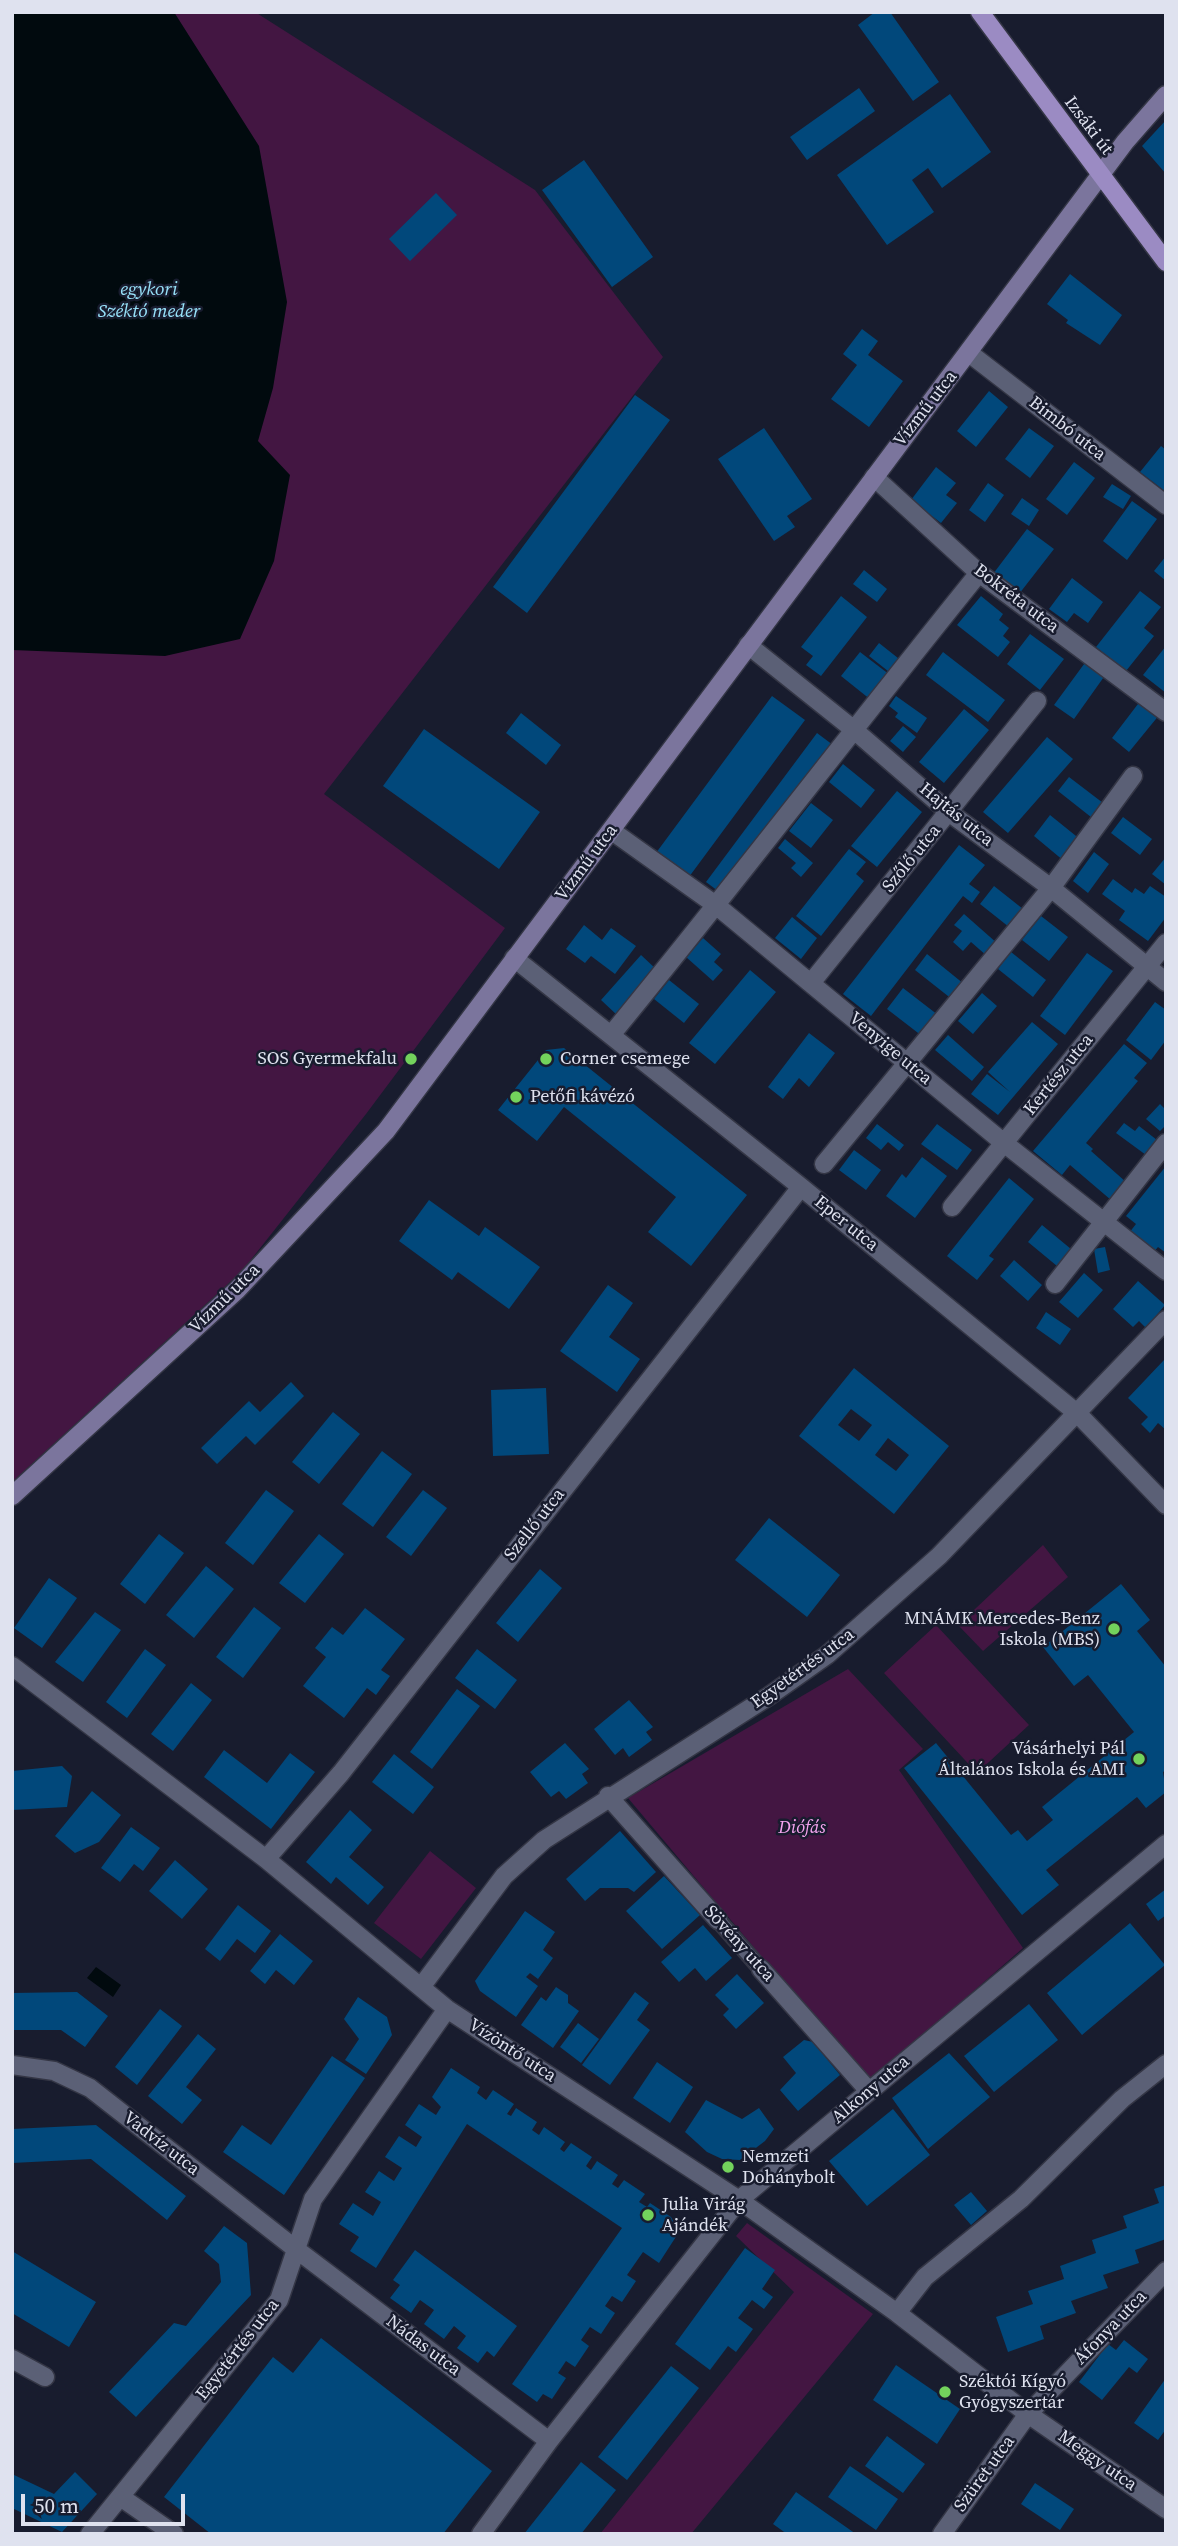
<!DOCTYPE html>
<meta charset="utf-8">
<style>
body{margin:0}
#map{position:relative;width:1178px;height:2546px;overflow:hidden;background:#181c2e;font-family:"Source Serif 4",serif}
canvas{display:block}
.frame{position:absolute;inset:0;border:14px solid #dfe2ef;pointer-events:none}
.scale{position:absolute;left:21px;top:2494px;width:164px;height:32px;box-sizing:border-box;border:4px solid #dfe2ef;border-top:0;padding-left:9px;font-size:21px;line-height:24px;white-space:nowrap;color:#dfe2ef;-webkit-text-stroke:5px #181c2e;paint-order:stroke}
</style>
<div id="map">
<canvas width="1178" height="2546"></canvas>
<div class="frame"></div>
<div class="scale">50 m</div>
</div>
<script>
const g = document.querySelector('canvas').getContext('2d');
g.lineJoin = 'round';
function paint(path, color) { g.fillStyle = color; g.fill(path, 'evenodd'); }
function stroke(path, color, width, dash) { g.strokeStyle = color; g.lineWidth = width; g.lineCap = dash ? 'butt' : 'round'; g.setLineDash(dash || []); g.stroke(path); }
function write(font, color, halo, rows, align = 'center') {
  g.font = font + ' "Source Serif 4",serif'; g.lineWidth = 5; g.setLineDash([]); g.textBaseline = 'middle'; g.strokeStyle = halo; g.fillStyle = color; for (const [text, x, y, turn = 0] of rows) {
    g.save(); g.translate(x, y); g.rotate((+turn || 0) * Math.PI / 180); g.textAlign = isNaN(turn) ? turn : align; if (halo) g.strokeText(text, 0, 0); g.fillText(text, 0, 0); g.restore();
  }
}
paint(new Path2D(`
 M12,12h243l280,178 128,167 -339,437 181,134 -139,186 -124,157 -230,211z
 M1043,1545l25,32 -85,74 -25,-26z
 M936,1625l93,100 -52,48 -93,-100z
 M848,1669l75,80 -24,21 124,178 -155,135 -240,-285z
 M430,1851l46,37 -55,71 -47,-36z
 M747,2223l126,91 -182,220h-91l194,-242 -58,-56z`), '#431642');
paint(new Path2D(`
 M12,12h162l85,134 28,156 -14,86 -15,53 32,34 -16,86 -34,78 -75,17 -153,-6z
 M96,1967l25,18 -8,12 -26,-19z`), '#010a0e');
paint(new Path2D(`
 M875,12h15l49,70 -26,19 -55,-76z
 M859,88l16,23 -68,49 -17,-23z
 M950,94l41,58 -49,36 -14,-20 -16,12 22,32 -47,33 -50,-70z
 M1166,120v54l-24,-28z
 M584,160l69,97 -41,30 -70,-97z
 M436,193l21,22 -47,46 -21,-22z
 M1070,274l52,41 -22,30 -34,-22 2,-3 -21,-16z
 M862,329l16,12 -10,14 35,26 -34,46 -38,-28 26,-34 -14,-11z
 M989,391l19,16 -32,40 -19,-16z
 M635,395l35,25 -143,193 -34,-26z
 M764,428l48,71 -25,17 8,11 -21,14 -56,-82z
 M1029,428l25,18 -24,32 -25,-19z
 M1161,446l5,4v42l-26,-20z
 M1074,462l21,16 -28,37 -21,-16z
 M936,467l20,16 -10,12 11,8 -16,20 -30,-23z
 M988,483l16,12 -19,27 -16,-12z
 M1112,484l19,12 -8,13 -20,-12z
 M1022,498l17,12 -10,16 -18,-12z
 M1132,501l25,18 -30,41 -24,-19z
 M1027,529l27,20 -35,45 -26,-20z
 M1166,556v25l-12,-10z
 M864,570l23,19 -10,13 -24,-18z
 M1072,578l31,24 -15,21 -14,-10 -7,9 -18,-13z
 M1140,591l21,16 -17,21 10,8 -28,35 -30,-24z
 M841,596l26,21 -46,59 -15,-11 7,-9 -12,-9z
 M981,596l22,18 -4,6 10,8 -6,8 7,6 -12,15 -41,-32z
 M1030,634l34,25 -24,31 -33,-26z
 M879,643l24,19 -10,13 -24,-19z
 M1166,646v47l-23,-18z
 M860,652l30,23 -19,25 -30,-24z
 M943,652l62,48 -17,22 -62,-47z
 M1087,660l19,14 -32,45 -20,-14z
 M772,696l33,24 -119,161 -33,-24z
 M896,696l31,22 -10,15 -22,-16 3,-4 -9,-7z
 M1141,700l19,14 -31,38 -17,-14z
 M964,709l25,21 -45,53 -25,-21z
 M521,713l40,32 -15,20 -40,-32z
 M903,726l13,11 -13,15 -13,-11z
 M424,729l116,83 -41,57 -116,-83z
 M817,733l16,12 -111,149 -16,-12z
 M1047,737l26,22 -65,74 -25,-21z
 M843,764l32,26 -14,18 -32,-26z
 M1069,777l38,29 -11,15 -38,-30z
 M897,791l25,21 -45,55 -26,-21z
 M811,803l22,17 -22,28 -22,-17z
 M1050,815l31,25 -17,21 -30,-25z
 M1123,817l29,22 -12,16 -29,-22z
 M785,839l28,24 -12,14 -10,-9 5,-5 -18,-15z
 M959,845l26,20 -16,19 11,8 -8,11 -9,-7 -92,120 -28,-22z
 M849,849l17,13 -10,12 8,7 -43,55 -25,-20z
 M1094,852l15,12 -21,29 -15,-12z
 M1166,857v28l-14,-11z
 M1113,879l19,14 3,-5 9,6 6,-8 16,11v20l-18,24 -29,-21 6,-9 -23,-17z
 M994,886l29,23 -14,18 -29,-23z
 M964,914l34,30 -11,12 -16,-14 -8,9 -10,-9 9,-11 -8,-6z
 M1041,916l27,21 -19,24 -27,-21z
 M792,917l25,21 -16,21 -26,-21z
 M584,925l18,15 9,-12 25,18 -21,28 -24,-18 -6,7 -19,-14z
 M703,938l18,16 -7,8 9,8 -10,11 -27,-24z
 M1011,952l35,28 -13,17 -35,-28z
 M1087,953l26,18 -48,64 -25,-19z
 M927,954l37,30 -11,16 -38,-30z
 M641,955l15,14 -39,46 -16,-15z
 M750,970l26,22 -61,72 -26,-21z
 M669,980l30,24 -15,19 -30,-24z
 M903,988l35,27 -16,21 -35,-27z
 M982,993l15,13 -24,28 -15,-13z
 M1155,1002l11,8v30l-15,20 -25,-20z
 M1032,1022l26,22 -60,71 -27,-21 16,-20 23,18 -22,-20z
 M809,1033l26,20 -26,34 -10,-9 -16,21 -15,-12z
 M948,1035l36,32 -12,14 -37,-31z
 M1124,1044l23,19 -13,15 4,3 -52,62 7,6 -2,2 35,31 -15,18 -41,-35 -8,10 -29,-24z
 M564,1048l183,147 -56,71 -43,-34 28,-35 -112,-90 -27,34 -39,-31 48,-60z
 M1160,1104l6,6v15l-6,6 -14,-12z
 M1124,1123l11,8 4,-5 18,14 -11,15 -30,-22z
 M877,1124l27,21 -5,6 -11,-9 -7,8 -15,-12z
 M937,1124l35,26 -15,20 -36,-26z
 M854,1150l27,20 -15,20 -27,-20z
 M922,1157l25,19 -32,42 -29,-22 16,-22 4,4z
 M1166,1166v87l-8,-6 -5,6 -24,-20 7,-9 -10,-8z
 M1009,1178l25,21 -45,57 5,3 -17,21 -30,-24z
 M429,1200l50,36 6,-9 55,40 -31,42 -51,-37 -6,8 -53,-39z
 M1042,1225l29,24 -14,17 -29,-24z
 M1105,1247l5,23 -12,3 -4,-24z
 M1014,1260l28,25 -14,16 -28,-25z
 M1084,1273l19,17 -25,28 -19,-16z
 M1138,1281l27,24 -19,23 -7,-7 -6,6 -20,-18z
 M608,1285l25,18 -24,34 31,22 -23,33 -57,-41z
 M1046,1312l25,17 -11,16 -24,-17z
 M1164,1360l2,70 -8,-7 -8,10 -9,-9 7,-7 -20,-19z
 M854,1368l95,78 -55,68 -95,-78zM851,1409l21,16 -13,16 -21,-16zM888,1438l21,17 -13,16 -21,-16z
 M291,1382l13,14 -49,49 -9,-9 -29,28 -16,-16 48,-47 11,11z
 M546,1388l3,66 -56,2 -2,-66z
 M333,1412l27,22 -41,50 -27,-22z
 M382,1451l30,23 -39,53 -31,-23z
 M266,1490l28,21 -41,54 -28,-22z
 M423,1490l24,18 -36,48 -25,-19z
 M769,1518l71,57 -33,42 -72,-57z
 M159,1534l25,19 -39,51 -25,-20z
 M319,1534l25,20 -39,49 -26,-20z
 M206,1566l28,23 -40,49 -28,-23z
 M540,1569l22,19 -44,54 -22,-19z
 M49,1578l28,20 -35,50 -28,-20z
 M1121,1584l29,36 -13,11 29,36v103l-3,2 3,20 -20,16 -9,-11 -91,73 13,15 -37,30 -118,-147 32,-25 75,92 7,-5 9,11 26,-21 -11,-13 92,-75 -46,-57 -14,11 -31,-39z
 M254,1607l27,21 -38,50 -27,-21z
 M365,1608l40,31 -24,31 9,6 -14,19 -9,-7 -23,30 -41,-32 23,-29 -11,-9 17,-21 11,8z
 M95,1612l26,18 -38,52 -28,-20z
 M145,1649l21,16 -39,53 -21,-16z
 M477,1649l40,31 -22,29 -40,-31z
 M191,1683l21,17 -39,51 -22,-17z
 M457,1689l23,17 -48,63 -22,-17z
 M629,1700l24,27 -7,5 6,8 -23,17 -6,-9 -8,7 -21,-26z
 M565,1743l24,26 -7,5 6,9 -22,16 -7,-8 -8,6 -21,-25z
 M224,1750l43,33 23,-30 25,19 -44,57 -67,-52z
 M394,1754l40,33 -21,27 -41,-32z
 M62,1766l10,10 -5,31 -55,3v-39z
 M92,1791l29,24 -22,27 -24,11 -20,-17z
 M350,1810l22,20 -23,27 35,30 -16,18 -32,-28 -5,7 -25,-22z
 M131,1827l29,21 -17,23 -9,-7 -14,18 -19,-14z
 M620,1831l36,41 -22,20 -6,-4h-28l-15,13 -19,-22z
 M175,1860l33,29 -26,30 -33,-28z
 M664,1876l36,39 -38,34 -36,-38z
 M1166,1889v26l-8,6 -12,-17z
 M238,1905l33,26 -16,22 -18,-14 -17,22 -15,-12z
 M525,1911l30,21 -12,18 10,8 -15,21 -8,-6 -4,4 12,9 -22,31 -36,-26 -5,-10z
 M1130,1923l35,42 -83,70 -35,-42z
 M703,1925l29,33 -26,23 -11,-13 -16,14 -18,-20z
 M280,1934l33,27 -19,24 -18,-15 -11,14 -15,-13z
 M737,1974l27,29 -28,26 -13,-14 6,-6 -14,-14z
 M556,1987l12,8v8l11,8 -26,37 -32,-23 20,-28 5,4z
 M77,1992l31,24 -23,31 -24,-17h-49v-37z
 M635,1992l14,11 -12,17 13,10 -40,55 -28,-20z
 M358,1997l29,20 5,18 -26,39 -21,-14 14,-21 -15,-20z
 M1029,2004l29,36 -64,52 -30,-36z
 M160,2009l22,17 -45,59 -22,-18z
 M578,2023l21,16 -18,24 -21,-16z
 M198,2034l18,15 -30,38 16,13 -20,24 -34,-28z
 M804,2040l9,2 27,33 -42,36 -18,-21 16,-17 -13,-16z
 M949,2053l41,44 -62,52 -36,-51z
 M332,2056l33,22 -81,117 -61,-43 19,-27 29,20z
 M657,2062l36,25 -23,36 -37,-25z
 M451,2068l29,19 -3,6 9,7 7,-10 21,14 -7,10 4,2 5,-8 21,14 -5,8 7,5 5,-8 21,15 -5,7 4,3 7,-9 21,14 -6,9 5,4 6,-9 21,14 -6,9 6,4 6,-8 21,14 -6,8 8,5 3,-4 21,14 8,15 -20,31 -16,-11 -16,23 9,6 -14,21 -10,-6 -7,10 10,7 -14,21 -11,-7 -9,13 8,6 -14,21 -9,-6 -8,12 8,5 -14,21 -9,-5 -6,8 -25,-18 110,-156 -155,-104 -91,144 -26,-17 9,-14 -20,-13 14,-21 20,13 8,-14 -16,-10 14,-21 15,10 8,-13 -17,-11 14,-21 17,11 6,-10 -17,-12 14,-21 17,11 5,-8 -9,-10z
 M706,2100l36,19 17,-11 15,21 -9,12 -25,19 -18,-1 -15,-7 -22,-20z
 M893,2109l37,46 -63,51 -38,-45z
 M96,2125l90,71 -19,24 -76,-61 -79,4v-34z
 M1166,2185v54l-31,11 4,13 -36,12 5,13 -37,13 5,12 -36,13 4,13 -36,13 -12,-35 37,-13 -5,-13 36,-12 -4,-13 36,-13 -4,-13 35,-12 -4,-12 36,-13 -5,-14z
 M971,2192l16,19 -16,14 -17,-20z
 M224,2226l23,17 4,52 -115,122 -27,-25 65,-69 12,3 35,-44 -2,-18 -15,-13z
 M745,2248l30,22 -13,19 11,8 -9,12 -12,-9 -14,18 15,11 -17,23 -8,-6 -18,24 -35,-26z
 M415,2250l102,76 -23,31 -7,-6 -9,12 -21,-15 9,-12 -12,-10 -10,13 -20,-15 10,-14 -14,-10 -9,13 -21,-15 10,-13 -7,-5z
 M12,2251l84,51 -27,45 -57,-34z
 M321,2338l171,133 -49,63h-232l-47,-37 109,-140 20,16z
 M1124,2340l24,19 -11,14 -8,-6 -27,33 -23,-18 29,-38 8,6z
 M896,2365l64,44 -23,35 -64,-44z
 M671,2366l28,22 -72,92 -29,-23z
 M1166,2378v51l-8,11 -24,-17z
 M887,2436l38,28 -22,29 -38,-27z
 M581,2462l35,28 -35,44h-57z
 M850,2466l48,33 -22,31 -48,-33z
 M75,2472l22,22 -35,38 -50,-24v-34l42,20z
 M1035,2483l39,26 -14,21 -39,-26z
 M796,2492l60,42h-69l-14,-10z`), '#01487b');
const pedestrian = new Path2D(`
 M718,1920l43,49`);
const minor = new Path2D(`
 M969,353l197,152
 M874,477l105,96 187,139
 M748,645l105,84 97,84 101,75 115,94
 M612,831l105,75 287,237 162,128
 M514,958l287,229 277,227 88,91
 M811,983l226,-282
 M611,1035c125,-152 244,-309 368,-462
 M824,1164l227,-276 82,-112
 M952,1207l214,-264
 M1055,1284l111,-141
 M12,1666l254,193 181,150 292,191 158,113 131,101 138,95
 M608,1796l110,124
 M266,1859l75,-86 460,-586
 M761,1969l108,122
 M421,1987l83,-111 40,-36 225,-144 58,-41 112,-99 227,-236
 M12,2065l42,6 36,17 207,162 252,191
 M897,2313l28,-36 96,-78 101,-100 44,-35
 M12,2359l33,18
 M122,2498l52,36
 M90,2534l189,-234 34,-101 134,-190
 M481,2534l68,-93 190,-241 427,-356
 M942,2534l86,-120 138,-143`);
const secondary = new Path2D(`
 M12,1496l225,-206 149,-159 739,-989 41,-47`);
const primary = new Path2D(`
 M980,12l186,250`);
stroke(pedestrian, '#343645', 18);
stroke(minor, '#343645', 21);
stroke(secondary, '#343645', 21);
stroke(primary, '#343645', 21);
stroke(pedestrian, '#5b6076', 14);
stroke(minor, '#5b6076', 18);
stroke(secondary, '#7b759d', 18);
stroke(primary, '#9b8bc3', 18);
for (const [x, y, r, color] of [
 [411,1059,7,"#73d25c"],
 [546,1059,7,"#73d25c"],
 [516,1097,7,"#73d25c"],
 [1114,1629,7,"#73d25c"],
 [1139,1759,7,"#73d25c"],
 [728,2167,7,"#73d25c"],
 [648,2215,7,"#73d25c"],
 [945,2392,7,"#73d25c"]
]) { const dot = new Path2D(); dot.arc(x, y, r, 0, 2 * Math.PI); g.fillStyle = color; g.fill(dot); stroke(dot, '#181c2e', 2.5); }
write('18px', '#dfe2ef', '#181c2e', [
 ["Izsáki út",1088,126,53],
 ["Vízmű utca",926,409,-52],
 ["Bimbó utca",1067,429,38],
 ["Bokréta utca",1016,599,37],
 ["Hajtás utca",956,815,39],
 ["Szőlő utca",912,859,-51],
 ["Vízmű utca",587,863,-53],
 ["Venyige utca",890,1049,40],
 ["Kertész utca",1059,1075,-51],
 ["Eper utca",846,1224,39],
 ["Vízmű utca",225,1299,-44],
 ["Szellő utca",535,1525,-52],
 ["Egyetértés utca",803,1669,-36],
 ["Sövény utca",739,1944,48],
 ["Vízöntő utca",512,2051,33],
 ["Alkony utca",871,2090,-40],
 ["Vadvíz utca",161,2144,38],
 ["Áfonya utca",1111,2328,-46],
 ["Nádas utca",423,2346,37],
 ["Egyetértés utca",238,2350,-52],
 ["Meggy utca",1097,2461,35],
 ["Szüret utca",985,2474,-54]
]);
write('18px', '#dfe2ef', '#181c2e', [
 ["SOS Gyermekfalu",397,1059,"right"],
 ["Corner csemege",560,1059],
 ["Petőfi kávézó",530,1097],
 ["MNÁMK Mercedes-Benz",1100,1619,"right"],
 ["Iskola (MBS)",1100,1640,"right"],
 ["Vásárhelyi Pál",1125,1749,"right"],
 ["Általános Iskola és AMI",1125,1770,"right"],
 ["Nemzeti",742,2157],
 ["Dohánybolt",742,2178],
 ["Julia Virág",662,2205],
 ["Ajándék",662,2226],
 ["Széktói Kígyó",959,2382],
 ["Gyógyszertár",959,2403]
], 'left');
write('italic 18px', '#f4a4ef', '#181c2e', [
 ["Diófás",802,1828]
]);
write('italic 19px', '#98e2fa', '#181c2e', [
 ["egykori",149,290],
 ["Széktó meder",149,312]
]);
</script>
